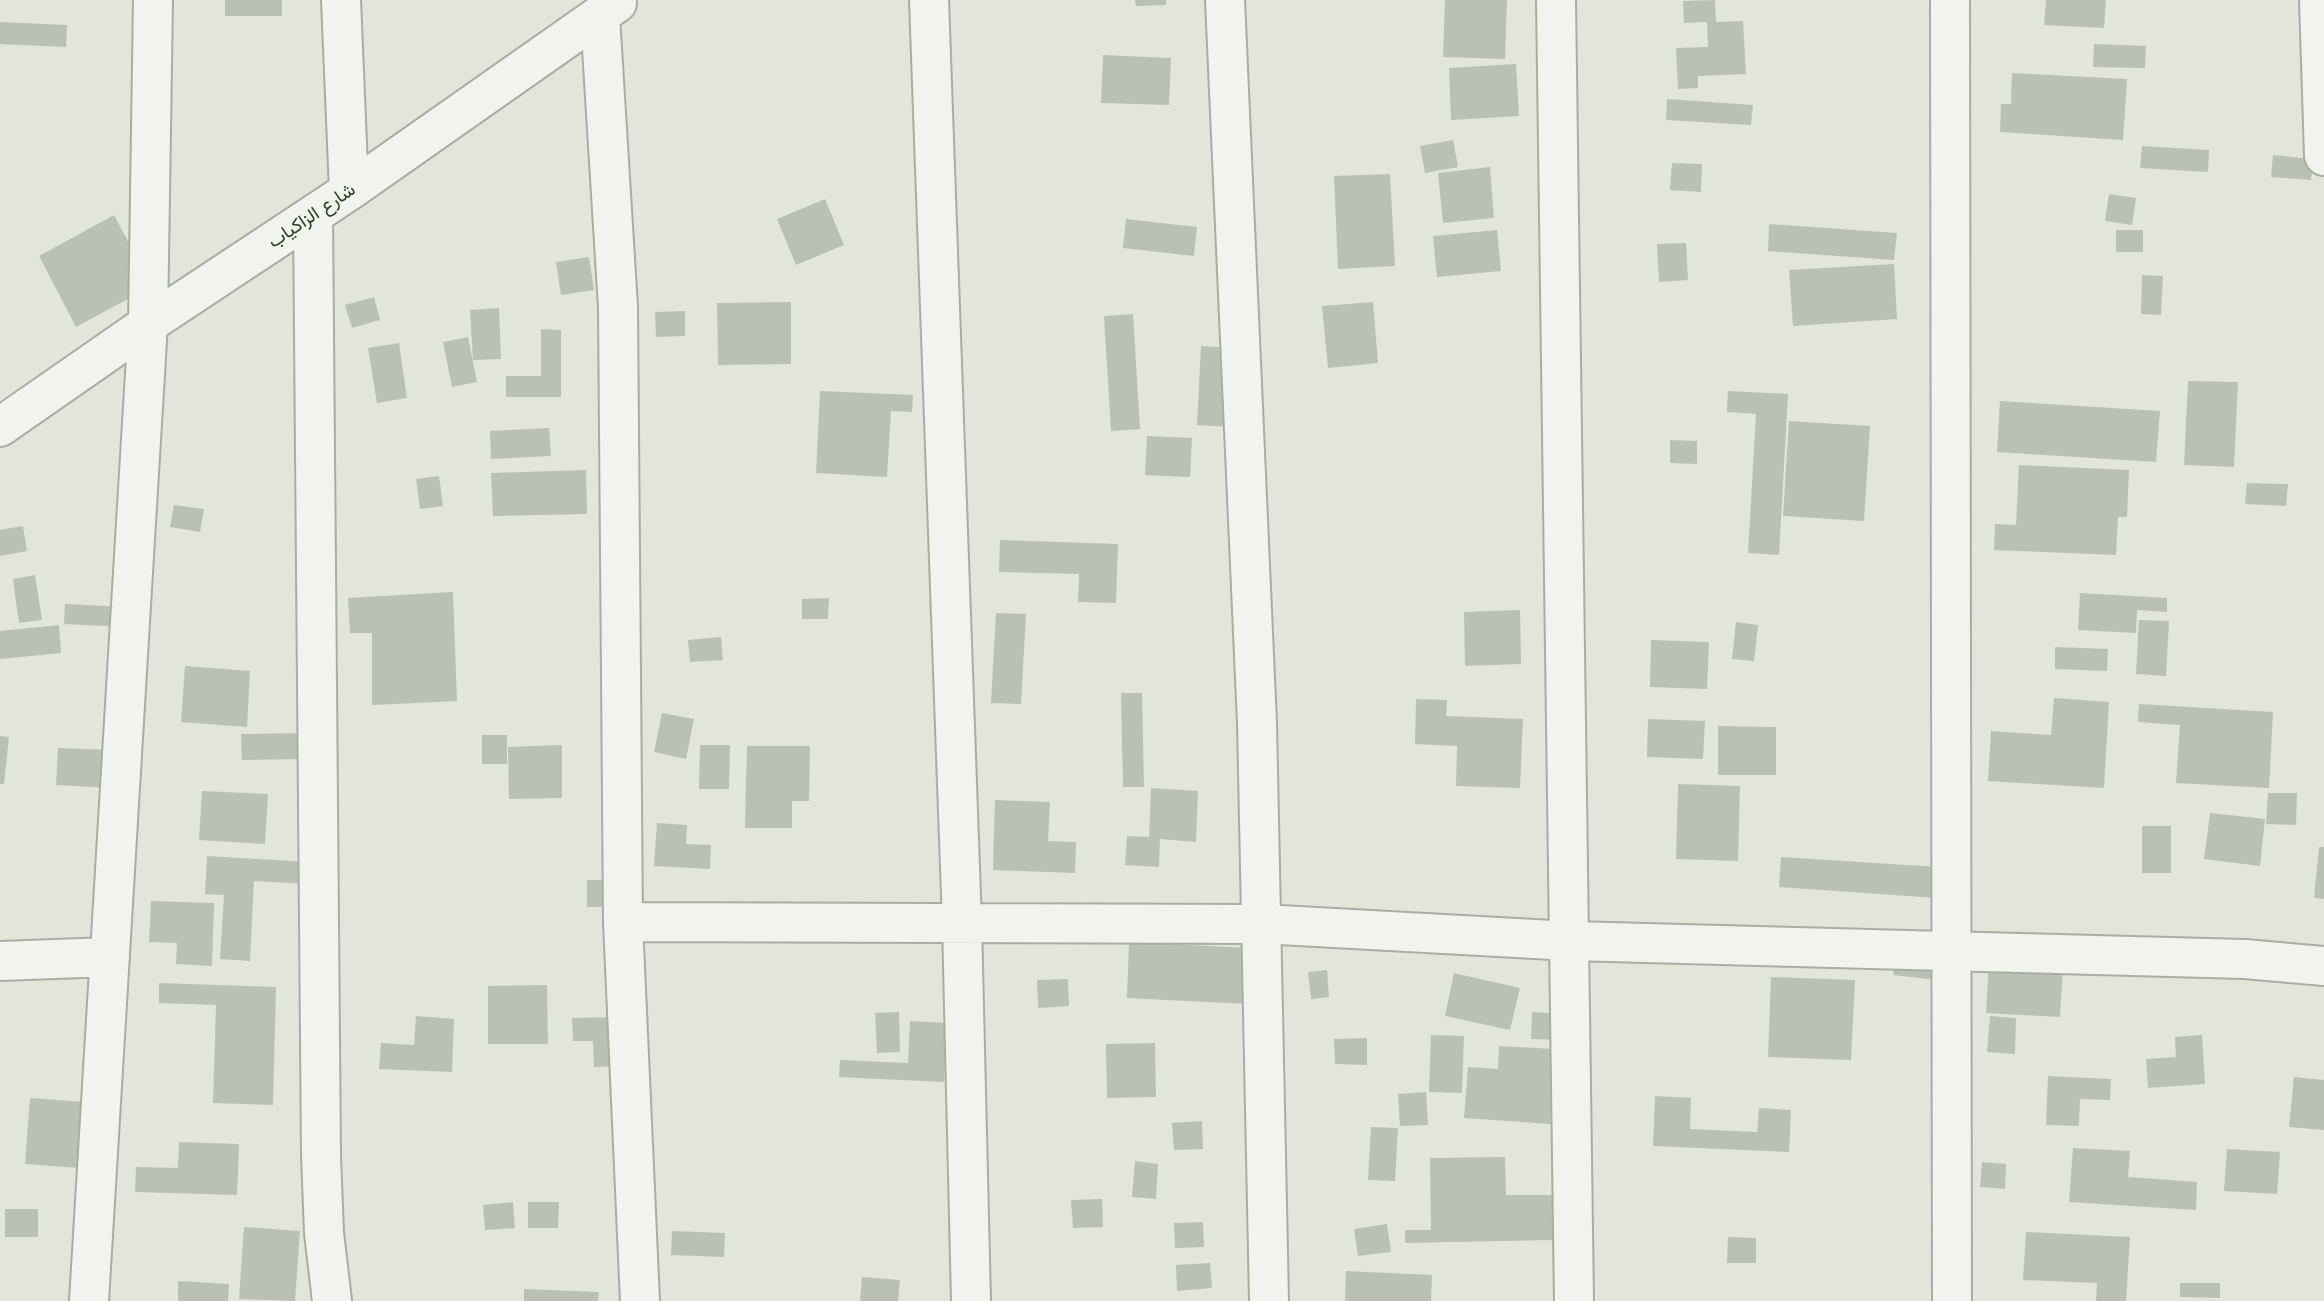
<!DOCTYPE html>
<meta charset="utf-8">
<style>
body{margin:0}
canvas{display:block;background:#e1e5dc}
</style>
<canvas width="2324" height="1301"></canvas>
<script>
const g = document.querySelector('canvas').getContext('2d');
g.lineJoin = 'round';
function paint(path, color) { g.fillStyle = color; g.fill(path, 'evenodd'); }
function stroke(path, color, width, dash) { g.strokeStyle = color; g.lineWidth = width; g.lineCap = dash ? 'butt' : 'round'; g.setLineDash(dash || []); g.stroke(path); }
function write(font, color, halo, rows, align = 'center') {
  g.font = font + ' "Fira Sans",Vazirmatn,sans-serif'; g.lineWidth = 5; g.setLineDash([]); g.textBaseline = 'middle'; g.strokeStyle = halo; g.fillStyle = color; for (const [text, x, y, turn = 0] of rows) {
    g.save(); g.translate(x, y); g.rotate((+turn || 0) * Math.PI / 180); g.textAlign = isNaN(turn) ? turn : align; if (halo) g.strokeText(text, 0, 0); g.fillText(text, 0, 0); g.restore();
  }
}
paint(new Path2D(`
 M225,0h57v16h-57z
 M1135,0h31v5l-30,1z
 M1445,0h62l-2,59 -62,-2z
 M1715,0l1,22 27,-1 3,53 -48,2v12l-20,1 -2,-41 32,-1 -1,-25 -23,1 -1,-22z
 M2046,0h60l-2,28 -60,-3z
 M0,22l67,3 -1,22 -66,-3z
 M2094,44l52,2 -1,22 -52,-1z
 M1103,55l68,3 -2,47 -68,-2z
 M1516,64l3,52 -68,4 -2,-52z
 M2012,73l115,6 -4,61 -123,-8 1,-28h10z
 M1667,99l86,6 -2,20 -85,-5z
 M1453,140l5,27 -33,6 -5,-27z
 M2142,146l67,4 -1,22 -68,-4z
 M2273,155l40,4 -2,21 -40,-3z
 M1672,163l30,1 -1,28 -31,-2z
 M1490,167l4,51 -51,5 -5,-50z
 M1390,174l5,92 -57,3 -4,-93z
 M2109,194l27,4 -4,27 -27,-4z
 M825,199l19,46 -48,20 -19,-46z
 M114,215l38,71 -76,41 -37,-71z
 M1126,219l71,8 -3,29 -71,-8z
 M1769,224l128,9 -3,27 -126,-9z
 M1497,230l4,41 -64,6 -4,-41z
 M2116,230h27v22h-27z
 M1686,243l2,37 -29,2 -2,-38z
 M589,257l5,33 -33,5 -5,-33z
 M1894,264l3,55 -104,7 -4,-56z
 M2142,275l21,1 -2,39 -20,-1z
 M374,297l6,23 -28,8 -7,-23z
 M791,302v62l-73,1 -1,-62z
 M1373,302l5,61 -50,5 -6,-62z
 M499,308l2,51 -28,1 -3,-50z
 M685,311v25l-29,1 -1,-25z
 M1133,314l7,115 -29,2 -7,-115z
 M541,329l20,1v67h-55v-21h35z
 M468,337l9,45 -25,5 -9,-45z
 M399,343l8,55 -30,5 -9,-55z
 M1201,346l32,2 -3,79 -33,-2z
 M2188,381l50,1 -4,85 -50,-2z
 M820,391l93,4 -1,17 -21,-1 -4,66 -71,-4z
 M1728,391l60,3 -9,161 -31,-2 8,-139 -29,-2z
 M2000,401l160,10 -4,51 -159,-10z
 M1789,421l81,5 -6,95 -81,-5z
 M549,428l2,28 -60,3 -1,-28z
 M1147,436l45,2 -2,39 -45,-2z
 M1670,440l27,1v23l-27,-1z
 M2019,465l110,5 -2,47h-9l-2,38 -122,-5 1,-26 21,1z
 M586,470l1,44 -94,2 -2,-43z
 M439,476l4,30 -23,3 -4,-30z
 M2247,483l41,1 -2,22 -41,-2z
 M174,505l30,4 -4,23 -30,-5z
 M23,526l4,25 -27,5v-26z
 M1000,540l118,4 -2,59 -38,-1 1,-28 -80,-2z
 M35,575l7,45 -23,3 -6,-44z
 M453,592l4,109 -85,4v-72h-22l-2,-35z
 M2080,593l87,5v14l-30,-2 -1,23 -58,-3z
 M829,598l-1,21h-26v-20z
 M65,604l62,3 -2,20 -61,-3z
 M1520,610l1,54 -56,2 -1,-54z
 M996,613l30,1 -5,90 -30,-1z
 M2139,620l30,1 -3,55 -30,-2z
 M1736,622l22,3 -4,36 -22,-2z
 M59,625l2,28 -61,6v-28z
 M721,637l2,23 -33,2 -2,-22z
 M1651,640l58,2 -2,47 -57,-2z
 M2055,647l53,2 -1,22 -52,-2z
 M185,666l65,5 -3,56 -66,-5z
 M1121,693h21l2,94h-21z
 M2054,698l55,4 -5,86 -116,-7 3,-50 60,4z
 M1416,699l31,1 -1,16 77,3 -3,69 -64,-2 1,-40 -42,-2z
 M2139,704l134,8 -4,76 -93,-5 4,-58 -42,-3z
 M662,713l32,6 -8,40 -32,-7z
 M1648,719l57,2 -2,38 -56,-2z
 M1718,726l58,1v48h-58z
 M306,733l1,26 -65,1 -1,-26z
 M482,735h25v29h-25z
 M0,736l9,1 -5,47h-4z
 M562,745v53l-53,1 -1,-52z
 M700,745h30l-1,44h-30z
 M747,746h63l-1,55h-17v27h-47z
 M58,748l54,2 -2,38 -54,-3z
 M1678,784l62,2 -2,75 -62,-2z
 M1151,788l47,3 -2,51 -36,-3 -1,28 -34,-2 2,-29 22,1z
 M202,791l66,3 -3,50 -66,-4z
 M2268,793h29l-1,32 -30,-1z
 M995,800l55,2 -2,39 28,1 -1,31 -82,-3z
 M2210,813l55,6 -5,47 -56,-7z
 M657,823l30,2 -1,19 25,1 -1,24 -56,-3z
 M2142,826h29v47h-29z
 M2319,847h5v52l-10,-1z
 M207,856l102,6 -1,22 -54,-3 -4,80 -30,-2 4,-64 -19,-1z
 M1781,857l157,10 -2,31 -157,-11z
 M587,880h32v27h-32z
 M151,901l63,2 -2,63 -36,-2 1,-21 -28,-1z
 M1129,942l121,6 -3,56 -120,-6z
 M1896,948l53,6 -4,27 -52,-6z
 M1989,962l74,4 -3,51 -74,-4z
 M1327,970l2,27 -18,2 -3,-27z
 M1454,973l66,15 -10,42 -65,-14z
 M1771,977l84,3 -4,80 -83,-3z
 M1068,979l1,27 -31,2 -1,-28z
 M159,983l117,4 -3,118 -60,-2 3,-98 -57,-2z
 M547,985l1,59h-60v-58z
 M899,1012l1,40 -23,1 -2,-40z
 M1532,1012l30,2 -1,26 -30,-1z
 M416,1016l38,3 -2,53 -73,-3 2,-26 33,2z
 M1990,1016l26,2 -1,36 -28,-2z
 M623,1017l1,49 -30,1 -1,-26h-20l-1,-23z
 M910,1021l37,2 -3,59 -105,-5 1,-17 68,3z
 M1431,1035l33,1 -2,57 -33,-1z
 M2202,1035l3,49 -57,4 -2,-29 30,-2 -1,-20z
 M1367,1038v27l-32,-1 -1,-25z
 M1155,1043l1,54 -49,1 -1,-54z
 M1499,1046l56,3 -5,75 -86,-6 4,-51 30,2z
 M2048,1076l63,3 -1,21 -30,-1 -1,27 -33,-1z
 M2294,1077l30,3v50l-35,-3z
 M1426,1092l2,33 -28,1 -2,-32z
 M1655,1096l36,2 -1,31 67,3 2,-24 32,2 -2,42 -136,-6z
 M30,1098l54,4 -4,66 -55,-4z
 M1202,1121l1,28 -29,1 -2,-27z
 M1371,1127l27,1 -3,53 -27,-1z
 M179,1142l60,2 -2,51 -102,-3 1,-25 42,1z
 M2073,1148l57,3 -2,26 69,5 -1,28 -127,-8z
 M2227,1149l53,3 -3,42 -53,-3z
 M1505,1157l1,38h47l1,45 -149,3v-13h26l-1,-72z
 M1135,1161l23,3 -2,35 -24,-2z
 M1982,1162l24,2 -1,25 -25,-2z
 M1102,1199l1,28 -30,1 -2,-28z
 M513,1202l2,26 -30,2 -2,-25z
 M528,1202h31l-1,26h-30z
 M5,1209h33v28h-33z
 M1203,1222l1,25 -29,1 -1,-25z
 M1387,1224l4,28 -33,4 -4,-27z
 M244,1227l56,4 -5,70 -56,-2z
 M672,1231l53,2 -1,24 -53,-2z
 M2026,1232l104,5 -4,64h-30l1,-18 -74,-3z
 M1728,1237l28,1v25h-29z
 M1210,1263l2,25 -35,3 -1,-26z
 M1346,1271l86,4 -1,26h-86z
 M862,1277l38,3 -2,21h-38z
 M178,1281l51,3 -1,17h-50z
 M2180,1283h40v15l-40,-1z
 M524,1289l75,3 -1,9h-74z`), '#bac1b4');
const minor = new Path2D(`
 M341,0l8,191
 M929,0l33,923 9,378
 M1225,0l32,723 12,578
 M1556,0l18,1301
 M1950,0l2,1301
 M2319,0l5,156
 M600,16l18,291 5,615 17,379
 M313,215l8,940 3,78 8,68
 M0,427l148,-103 201,-133 268,-188
 M623,922l639,2 309,17 674,18 79,7
 M0,961l110,-4
 M89,1301l59,-977 5,-324`);
stroke(minor, '#a8aea2', 42);
stroke(minor, '#f1f4ee', 38);
write('19px', '#303a27', '#eff3eb', [
 ["شارع الزاكياب",312,216,-34]
]);
</script>
